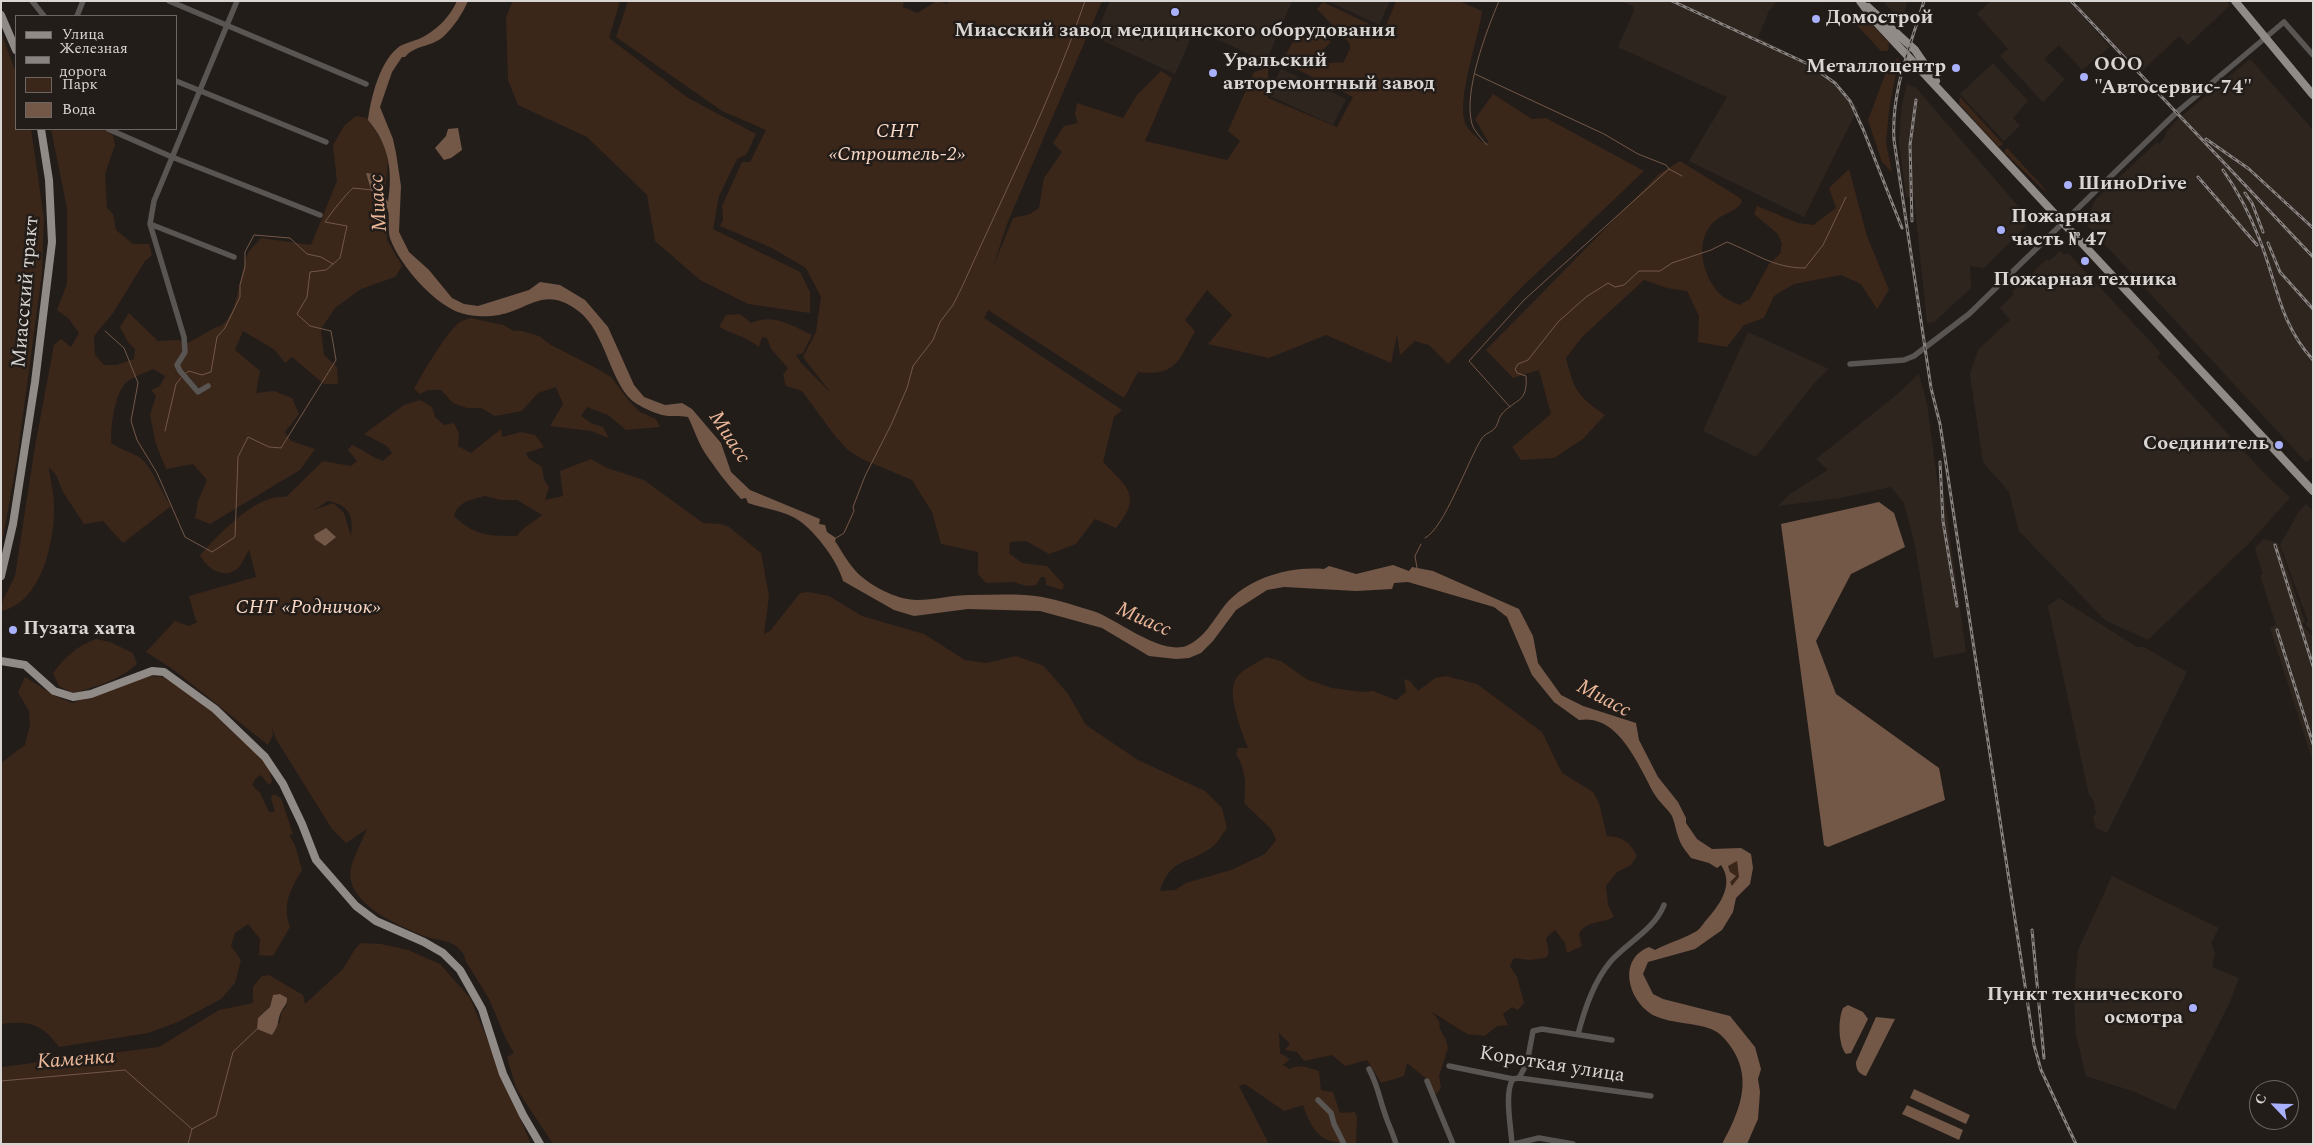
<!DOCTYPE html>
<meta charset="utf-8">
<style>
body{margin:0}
#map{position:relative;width:2314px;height:1145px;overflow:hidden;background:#231d1a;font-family:Spectral,serif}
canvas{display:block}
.frame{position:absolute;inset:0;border:2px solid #d9d5d3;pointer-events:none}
.legend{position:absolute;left:15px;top:15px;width:162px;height:115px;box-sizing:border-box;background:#231d1a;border:1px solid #6c6764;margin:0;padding:6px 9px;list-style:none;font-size:15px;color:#d9d5d3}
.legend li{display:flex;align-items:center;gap:10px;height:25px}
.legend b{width:25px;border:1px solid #6c6764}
.north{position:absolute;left:2249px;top:1080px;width:50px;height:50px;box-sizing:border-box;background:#231d1a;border:1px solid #6c6764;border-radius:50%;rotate:294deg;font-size:14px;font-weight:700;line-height:20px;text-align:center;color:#d9d5d3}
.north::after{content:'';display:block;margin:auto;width:18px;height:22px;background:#a9b0fc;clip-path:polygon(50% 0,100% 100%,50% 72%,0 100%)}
</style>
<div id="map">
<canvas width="2314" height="1145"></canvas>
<div class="frame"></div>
<ul class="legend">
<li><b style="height:6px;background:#918b87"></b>Улица</li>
<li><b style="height:6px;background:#888381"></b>Железная дорога</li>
<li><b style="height:14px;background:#3b261a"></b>Парк</li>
<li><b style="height:14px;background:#735848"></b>Вода</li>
</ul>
<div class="north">С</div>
</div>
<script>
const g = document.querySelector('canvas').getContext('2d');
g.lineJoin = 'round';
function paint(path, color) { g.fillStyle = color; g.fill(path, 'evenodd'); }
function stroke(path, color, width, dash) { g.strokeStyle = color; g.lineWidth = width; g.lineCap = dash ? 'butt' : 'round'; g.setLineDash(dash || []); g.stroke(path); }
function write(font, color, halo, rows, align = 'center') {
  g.font = font + ' Spectral,serif'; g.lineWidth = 5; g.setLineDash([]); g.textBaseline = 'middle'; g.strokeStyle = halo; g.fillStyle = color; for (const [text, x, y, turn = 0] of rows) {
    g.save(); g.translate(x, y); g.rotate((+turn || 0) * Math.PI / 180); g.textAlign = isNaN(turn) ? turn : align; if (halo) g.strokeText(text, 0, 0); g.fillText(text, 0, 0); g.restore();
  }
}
paint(new Path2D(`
 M1110,1h182l-26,61 -71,-33 -20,45 -80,-37z
 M1328,1h62l-11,24z
 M1621,1h156l-8,10 -11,26 66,34 34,37 -54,109 -115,-56 38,-64 -109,-50 16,-36 -1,-5z
 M1882,1h25l-4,20z
 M1990,1h79l41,46 -28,23 -23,-25 -15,14 21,20 -22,23 -43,-46 8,-7 -31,-35z
 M2079,1h147l4,4 -42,40 -9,-9 -39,37 -62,-67z
 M2250,59l63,71v327l-7,5 -221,-239 11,-24 61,-57 2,2 5,-5 3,-8 11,-12z
 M1993,63l35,38 -15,17 7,8 -16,15 -44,-47z
 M1281,69l65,30 -13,26 -65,-30z
 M1907,84l9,4 115,133 -47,47 -14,-2 1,22 -37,34 -7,1 -13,-126h-8l-7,-54 3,-39z
 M2060,251l5,4 3,-2 93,100 -4,4 104,113 29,28 -41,45 -101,97 -43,-20 -86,-89 -10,-39 -26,-30 -13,-88 8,-24 32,-30 -10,-12 14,-14 -2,-2 35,-33 2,2z
 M1748,332l81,37 -14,13 -59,75 -53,-26z
 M1919,374l8,30 11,83h5l23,165 -32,6 -19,-113 -11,-42 -13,-16 -51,11 -62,8 12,-12 38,-24 -12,-11 78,-62z
 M2306,504l7,7v121l-8,-8 3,-3 -28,-76 19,-34z
 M2263,539l15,4 27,79 -3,2 11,13v125l-43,-134 6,-3 -16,-50 3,-1 -8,-26z
 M2059,598l78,49h7l43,25 -80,161 -11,-5 -3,-11 3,-4 -3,-14 -4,-4 -41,-189z
 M2112,876l107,52 -8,15 4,10 -3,14 27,11 -9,24 -55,108 -40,-18 -49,-16 -10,-41 -2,-38 4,-47z`), '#2f251f');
paint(new Path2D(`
 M513,1h107l-11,37 79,60 68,36 -10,21 -9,4 -18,37 -6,33 87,43 10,20v21l-62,-9 -48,-24 -45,-39 -8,-46 -60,-58 -69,-32 -10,-25 -2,-63z
 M628,1h276l-1,6 14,6 20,-12 10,3 2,-3h153l-95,223 -14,43 20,-49 17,-4 9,-6 5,-30 18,-26 -9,-9 11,-17 14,-3 -3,-9 2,-11 46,15 14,-23 24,-24 11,7 -27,63 82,19 13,-19 -12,-10 26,-59 14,-4v30l69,29 16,-30 -71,-35 16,-30 24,4 9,6 -24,22c11,3 24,-3 36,-1l7,-14v-5l-33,-35 6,-7 61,29 12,-30h63l23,10c-3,27 -27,91 -16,114 3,6 11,12 16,17l7,1 -14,-24 18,-25 39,25 14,-1 98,53 -122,116 -74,77 -19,-19 -14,-4 -15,14 -3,-21 -6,29 -65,-28 -57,23 -61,-14 24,-29 -25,-25 -22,30 10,11c-16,29 -19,46 -57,41l-14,26 -136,-88 -4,8 138,92 -8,7 -11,45c24,25 40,34 13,66l-21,-9 -19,25 -27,10 -23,-13 -16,1 -1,11 13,10 25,3 17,19 -2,5 -16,-5 -1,-8h-4l-5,8 -10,1 -12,-4 -28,1 -8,-9v-22l-37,-8 -9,-32 -20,-32 -50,-21 -14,-9 -13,-14 -33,-45 -16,-5 -3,-11 5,-7 -17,-19 -4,-11 -5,-1 -3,10c-12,-10 -26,-13 -40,-20l7,-12 14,-1 11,9c22,-10 40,2 61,12l-9,18 -7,2 5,8 30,30 -28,-36 13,-25 5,-35 -15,-29 -34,-20 -52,-22 3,-6 -1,-14 20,-44h8l16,-32 -44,-19 -106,-74z
 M1857,11l4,2 28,30 -1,8h-7l-28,-30v-8z
 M1,32l15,41v56h15l13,89 -2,55 -25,187 -16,89z
 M1899,57l-10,53 -3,33 6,29 -10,-10 -14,-42 20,-53z
 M1960,97l43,47 -4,3 -40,-43z
 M356,116l11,2 18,28 3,16 -4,39 3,39 15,26 -7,11 -34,12 -26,19 -14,21 3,26 13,12 1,17h-14l-32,-27 -7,6 -10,-13 -32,-19 -8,19 25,21 -4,22 18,-2 18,7 7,16 -14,18 6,9 24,8 -15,21 -90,54 -15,-6 3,-17 9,-21 -14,-16 -27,5 -10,-25 -6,-29 6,-19 -5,-6 9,-4 5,-10 -12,-7c-8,4 -18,7 -25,12 -14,11 -17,45 -17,62 9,6 19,9 28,14 13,9 22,35 32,49l-48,37 -20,-22 -19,3 -21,-32 -7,-17 -7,-8c1,13 5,25 5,38 1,35 -12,98 -53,106l2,-11 12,-24 20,-130 19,-101 7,-6 10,8 8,-14 -10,-14 -12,-9 10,-26v-76l-16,-79h51l11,6 2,10 -10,29 2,34 6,6 3,16 17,14h16l3,11 -7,6 -32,52 -19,23 1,19 9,10h12l18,-6 1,-10 -7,-7 -8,-15 9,-14 29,28 20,-1 10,3 32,-18 -2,3c21,-11 21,-54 30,-75 3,-5 9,-10 13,-15l50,7 26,-64 -4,-36 11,-19z
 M2007,148l36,39 4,6 -43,-41z
 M1680,161l60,37 2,4c-6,10 -18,11 -26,18 -22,17 -15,54 3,73 4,5 14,9 20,12l11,-6 19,-35 11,-10 2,-10 -4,-10 -24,-20 3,-8 41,17 15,2 23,-17 -7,-20 20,-19 18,67 22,54 -12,19 -16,-25 -20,-9 -47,9 -20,12 -10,22 -20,7 -17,22 -29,-5 1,-26 -12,-25 -20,-3 -23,-8 -62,57 -16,21c8,32 11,38 39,57l-22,24 -29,19 -33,2 -9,-13 39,-33 -12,-44 -26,8 -27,-28 173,-176z
 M471,318l32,7 11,6h8l17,5 12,9 45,23 15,9 19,25 10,10 16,7 4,8 -34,3 -18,-15 -21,-8 -6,9 10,7 12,4 6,11 -18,-7 -41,-5 13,-22 -7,-17 -18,6 -16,18 -27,5 -14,-8h-14l-14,-5 -12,-13h-13l-8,4 -6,-5c8,-15 33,-58 46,-67 3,-2 8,-3 11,-4z
 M420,400l12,7 3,10 9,8 10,-2 5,11 -1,12 13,7 30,-24 1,8 19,-5 14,3 9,12 -18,6 2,5 14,9 2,13 5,7 -4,13 18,-4 -3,-25 31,-12 16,9 37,12 59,43 18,1 8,3 32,26 8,43 -5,38 6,-3 30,-38 8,-1 21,4 33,20 62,18 41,26 21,3 30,-7 28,10 24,28 18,31 52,35 67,31 17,17 5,20c-5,6 -9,15 -15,19 -22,17 -42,10 -52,44l15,-1 11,-7 45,-13 34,-16 11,-14 -4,-10 -28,-27c2,-19 2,-33 -8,-49l2,-6h10c-6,-16 -23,-57 -11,-71 6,-8 20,-14 29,-20l15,4 25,18 26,9 30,4 11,-1 23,9 10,-8 -2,-13 6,2 8,10 17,-13 11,-2 31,8 65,48 20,41 31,19 6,11 8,33c16,1 23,6 30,20l-6,9 -14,7 -11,14 2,19 6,12c-13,7 -28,3 -35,17l3,12 -15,7 -2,-10 -10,-13 -9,8 3,15 -3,5 -17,2 -15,-2 -4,8 7,11 7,26 -6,7 -6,-3 -9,7 5,11 -11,1 -12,10 -18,-2 -35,-22 7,9 1,8 6,11 2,8 -9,28 2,12 -4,6 -4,-2 -5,-12 -21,-17 -3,13 -23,7 -14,-23 -22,6 -13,-11 -28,6 -7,-9 -12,-2 5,-6 -11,-11 1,20 10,6 -7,6 7,4c8,-6 20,-1 29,2l2,19 12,2 7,21 15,-1 2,5 -1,27c-33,0 -42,-8 -53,-39l-19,6 -39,-27 -6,2 30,58h-716l-37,-56 -9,-31 7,-4c-11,-17 -16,-34 -24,-52 -6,-12 -15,-24 -22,-36 -3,-4 -3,-10 -6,-13 -10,-13 -24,-11 -38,-16 -25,-10 -80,-33 -73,-68 3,-13 11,-27 16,-39l-21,14 -14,-14 -56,-90 -4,-11 1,7 -5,10 -94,-75 -28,-18 29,-31 14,5 9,-4 -2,-1 -7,-25 67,-19 -7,-28c-3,6 -6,13 -10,18 -14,14 -32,2 -39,-12 19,-20 56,-62 86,-58l37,-36 28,5 6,-5 -9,-11 4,-5c12,5 19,12 31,16l9,-8 -5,-7 -23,-12 40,-29zM485,496l16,4h16l25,15c-8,7 -19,12 -25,21 -27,0 -43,0 -63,-20 4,-15 17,-16 31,-20zM328,501c21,4 26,15 23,35l-7,-23 -11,-10 -19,7z
 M96,639l14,3 23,11 4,11c-16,15 -43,24 -65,29l-13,-7 -6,-13c12,-16 24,-27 43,-34z
 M148,676l16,1 37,25 43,38 25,27 3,14 -3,4 -8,-10 -5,3 -4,7 8,8 9,19h6l-4,-14 2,-4 8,4 12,36 -4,1 6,10 7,25c-12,20 -20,35 -12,57l-17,29 -14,-1 1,-16 -12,-15 -13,9 -4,13 10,14 -6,23 -14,16 -43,23 -30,11 -89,14c-16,-23 -31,-27 -58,-23v-261l24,-18 5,-20 -1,-14 -11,-19 7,-15 30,19 17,7z
 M1737,860l2,17 -6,9 -4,-1 1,-13 -2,-6z
 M361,943l20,1 27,6 32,14 30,34 61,146h-530v-77l158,-20 60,-37 34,-7v-16l9,-11 7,-1 34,20 2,9 38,-35 12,-20zM273,995l14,10 -6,8 -1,10 -21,1 -1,-6 12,-11z`), '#3b261a');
paint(new Path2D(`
 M457,1h11c-5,12 -15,27 -25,36 -12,10 -28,8 -38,20h-3l-10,15 -12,35 13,32 3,14 5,33 -2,46 10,20 20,18 23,28 12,6 14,2 51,-16 11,-8 20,3 25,15 23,27 26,58 10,12 21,8 17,-2 10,6 29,34 10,29 19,18 70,29 -1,5 6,1 2,7 9,6 -1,3c6,9 12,20 19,28 13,16 43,31 63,31 18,0 35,-5 53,-5 24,0 49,-2 72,2 17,3 34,9 51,14 24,8 67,44 93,35 18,-7 28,-27 39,-41 23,-27 64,-39 99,-36l5,-3 27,8 37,-9 16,6 3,-4 21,4 86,38 14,27 5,27 23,32 22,11 53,17 3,17 19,37 20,25 8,16v5l11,16 15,10 29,-1 10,6 2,14 -3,16 -14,14 -3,14 -11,18 -27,19 -47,13 -5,12 10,20 10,5 67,17 25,31 6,22 -3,10 2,13 -2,27 -11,25h-25c16,-30 31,-62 11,-94 -5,-8 -12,-17 -22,-21 -18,-7 -38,-5 -56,-13 -26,-13 -39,-56 -6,-69l6,3c13,-7 28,-11 40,-18 5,-2 9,-10 13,-14 13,-15 26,-34 13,-53l-4,3 -8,-5 -18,-5c-4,-6 -10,-12 -12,-19 -3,-7 -4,-16 -7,-23 -4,-7 -12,-13 -17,-21 -16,-28 -36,-82 -76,-75l-25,-18 -22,-27 -25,-58 -13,-10 -86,-25 -14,1 -2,6 -36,2 -72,-4 -17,3 -31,20 -23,31 -12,12 -12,5 -13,1 -27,-3 -47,-28 -62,-17 -72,-2 -54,7 -20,-6 -51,-29c-5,-20 -31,-55 -50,-64 -14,-7 -31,-9 -45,-14l-2,-5 -5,1c-14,-15 -25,-30 -36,-46 -7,-11 -11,-24 -17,-36 -9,-2 -18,0 -26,-2 -8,-2 -18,-7 -25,-11 -27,-16 -30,-73 -60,-94 -33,-24 -47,-1 -78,5 -12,2 -26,2 -38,-2 -27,-8 -62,-49 -71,-75 -3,-10 1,-22 -3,-30 -2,-4 -6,-4 -9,-7 -7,-7 -9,-19 -12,-28l8,1 14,28c5,-32 1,-57 -20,-82 3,-23 12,-60 32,-74 6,-3 13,-5 19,-7 16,-7 31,-22 38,-38zM1737,861l2,16 -7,9 -2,-4 6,-6 -6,-4 -2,-6z
 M458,128l4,22 -11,8 -7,2 -9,-12 11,-12 2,-7z
 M1879,502l15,11 11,34 -54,27 -35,67 20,53 103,74 6,32 -117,47 -4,-2 -43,-321z
 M326,528l10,9 -11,9 -10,-7 -1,-4z
 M280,994l7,4c0,7 -3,8 -6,14 -4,9 -1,12 -9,23l-15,-6 1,-11 12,-11 3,-12z
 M1848,1005l15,7 5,7 -17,34 -5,1c-8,-10 -8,-35 -3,-46z
 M1876,1017l19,2 -29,57c-7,-2 -10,-6 -10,-14z
 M1914,1089l56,26 -4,9 -56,-26z
 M1907,1105l56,25 -4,10 -57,-26z`), '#735848');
stroke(new Path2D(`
 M1475,74l129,60 34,20 28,11 3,4
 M1487,145c-5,-6 -13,-14 -15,-21 -9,-32 14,-92 27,-123
 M105,331l19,17 14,35 -7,38 6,19 20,33 28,64 27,15 23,-15 3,-80 10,-20 21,10 12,1 55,-88 -5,-29 -21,-5 -13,-12 10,-17 3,-25 16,-2 14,-12 7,-32 -22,-4c5,-8 22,-29 28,-34l19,2
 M186,373l3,-2 13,4 9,-3 6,-35 8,-9 15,-31v-12l5,-18v-15l9,-17 36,3 17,16 14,3 12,7
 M1510,407l-41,-46 55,-61 145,-131 13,7
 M165,431l11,-47 5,-6
 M836,538l8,-5 10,-22 -1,-4 12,-31 26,-51 16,-37 6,-22 20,-26 7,-18 13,-17 9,-18c42,-94 90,-188 123,-286
 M1425,538c19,-9 43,-78 57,-100 4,-5 8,-5 12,-9 4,-3 4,-10 7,-14 14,-17 27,-11 25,-39l-9,-3 -2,-4 3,-5 10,-4 30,-38 28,-25 22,-14 7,4 9,-2 15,-14h21l12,-8 39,-13 16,-8c28,11 46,26 78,26l18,-23 23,-48
 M1417,568l-2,-12 6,-12
 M1,1081l124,-11 67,59
 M188,1144l4,-15 24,-13 17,-64 24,-23`), '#735848', 1);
stroke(new Path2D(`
 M32,1l12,15
 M169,1l197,83
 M77,16l6,-15
 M176,81l150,61
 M108,129l64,28 148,58
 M150,224l84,33
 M1850,364l54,-4 10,-4 55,-42 207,-201 108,-91 29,33
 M208,386l-10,6 -18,-21 -3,-6 8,-13 -1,-15 -34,-113 4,-23 83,-200
 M1578,1034c7,-26 16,-53 33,-73 18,-20 43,-31 53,-56
 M1449,1066l64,13 6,-1 132,18
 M1369,1069c9,17 10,28 16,45 3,10 8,19 11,30
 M1519,1078l8,-15 6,-32 9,-2 70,11
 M1427,1081l26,63
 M1318,1100l13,13 3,11 10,20
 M1512,1144c-1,-17 -8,-52 1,-65
 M1514,1144l25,-6 34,6`), '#585553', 5.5);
stroke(new Path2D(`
 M1860,1l15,20 438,470
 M2235,1l78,94
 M1868,7l47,43 21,31
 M1,15l15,35
 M1,576l12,-52 22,-142 17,-140 -3,-62 -8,-51
 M1,661l24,4 29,26 19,6 18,-3 61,-23 12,1 51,37 50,48 18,27 19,40 14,36 40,46 20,15 48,21 19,11 17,17 22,39 21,65 20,41 17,29`), '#918b87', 8);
const rail = new Path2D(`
 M1672,1l136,63 27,19 15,18 13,28 39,99
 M1924,1c-14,46 -33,90 -30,139l37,248 9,36 94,621 7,25 35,74
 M2071,1l242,256
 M2206,139l43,30 64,59
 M2223,170c14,20 27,45 36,68 18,44 20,85 54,122
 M2198,177l59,68
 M2245,193l7,10 11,29
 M1912,221l-2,-76 6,-45
 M2268,243l12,29 33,37
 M1940,462l3,59 14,85
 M2275,545l38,121
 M2277,630l36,114
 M2032,930l12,128`);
stroke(rail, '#888381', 3);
stroke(rail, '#231d1a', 1, [4]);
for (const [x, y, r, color] of [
 [1175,12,5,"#a9b0fc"],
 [1816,19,5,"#a9b0fc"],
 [1956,68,5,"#a9b0fc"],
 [1213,73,5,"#a9b0fc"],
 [2084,77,5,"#a9b0fc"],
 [2068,185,5,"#a9b0fc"],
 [2001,230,5,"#a9b0fc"],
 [2085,261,5,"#a9b0fc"],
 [2279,445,5,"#a9b0fc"],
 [13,630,5,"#a9b0fc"],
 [2193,1008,5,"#a9b0fc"]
]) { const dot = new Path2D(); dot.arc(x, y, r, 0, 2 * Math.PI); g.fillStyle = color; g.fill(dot); stroke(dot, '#231d1a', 2); }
write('bold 20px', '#d9d5d3', '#231d1a', [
 ["Домострой",1826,19],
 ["Миасский завод медицинского оборудования",1175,32,"center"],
 ["Уральский",1223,62],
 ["авторемонтный завод",1223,85],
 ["ООО",2094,66],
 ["\"Автосервис-74\"",2094,89],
 ["Металлоцентр",1946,68,"right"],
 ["ШиноDrive",2078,185],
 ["Пожарная",2011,218],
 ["часть № 47",2011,241],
 ["Пожарная техника",2085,281,"center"],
 ["Соединитель",2269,445,"right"],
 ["Пузата хата",23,630],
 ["Пункт технического",2183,996,"right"],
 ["осмотра",2183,1019,"right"]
], 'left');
write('italic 20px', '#f9d9c6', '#231d1a', [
 ["СНТ",897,133],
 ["«Строитель-2»",897,156],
 ["СНТ «Родничок»",308,609]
]);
write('20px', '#d9d5d3', '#231d1a', [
 ["Миасский тракт",27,292,-85],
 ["Короткая улица",1552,1066,9]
]);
write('italic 21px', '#ebb798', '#231d1a', [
 ["Миасс",380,203,-94],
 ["Миасс",728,438,57],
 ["Миасс",1143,621,24],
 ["Миасс",1603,700,28],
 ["Каменка",76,1061,-4]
]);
</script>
